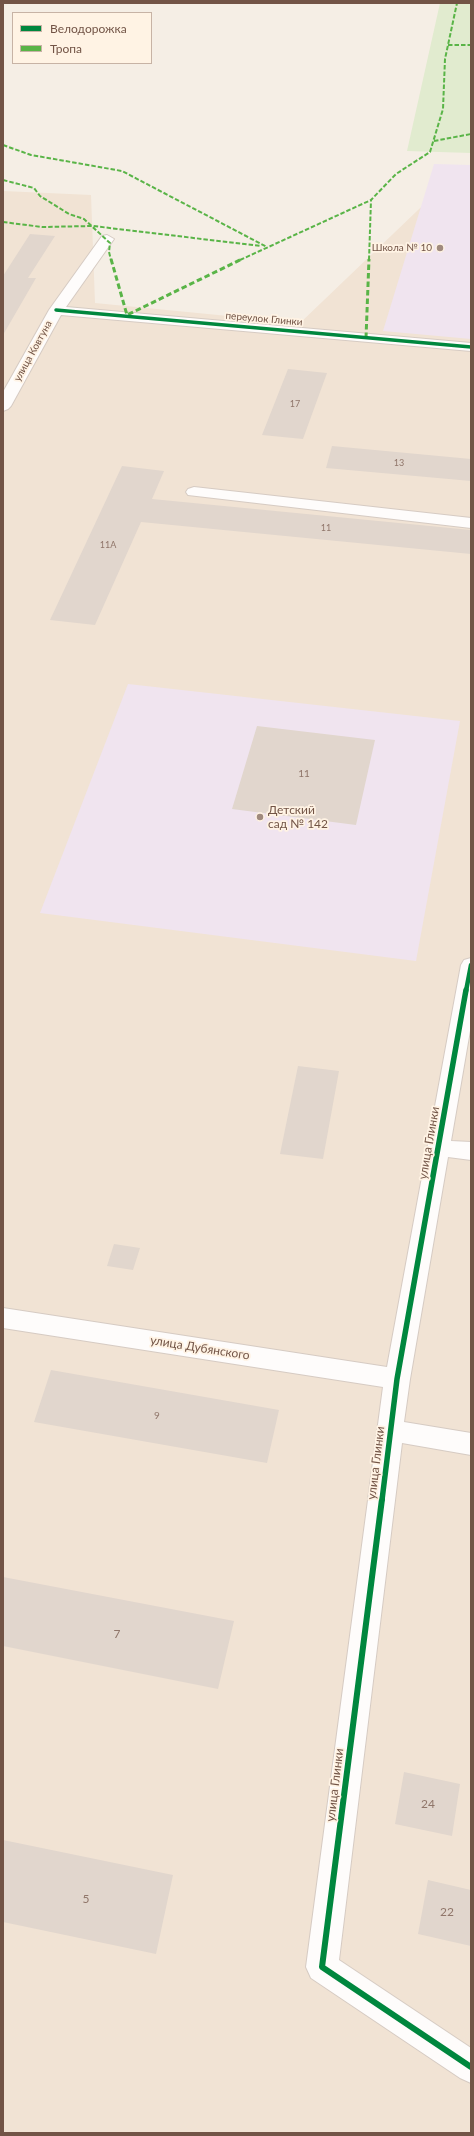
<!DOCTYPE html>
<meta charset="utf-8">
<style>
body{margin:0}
#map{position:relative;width:474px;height:2136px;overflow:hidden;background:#f5eee5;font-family:Lato,sans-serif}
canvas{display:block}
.frame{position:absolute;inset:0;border:4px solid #725446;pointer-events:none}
.legend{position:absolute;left:12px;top:12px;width:140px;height:52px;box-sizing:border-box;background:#fff3e4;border:1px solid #c7b3a5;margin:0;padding:5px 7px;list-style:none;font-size:12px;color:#725446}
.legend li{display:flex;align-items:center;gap:8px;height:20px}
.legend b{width:20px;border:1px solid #c7b3a5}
</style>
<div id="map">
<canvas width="474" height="2136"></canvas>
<div class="frame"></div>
<ul class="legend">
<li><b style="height:5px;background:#00873e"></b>Велодорожка</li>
<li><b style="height:5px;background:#59b447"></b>Тропа</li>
</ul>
</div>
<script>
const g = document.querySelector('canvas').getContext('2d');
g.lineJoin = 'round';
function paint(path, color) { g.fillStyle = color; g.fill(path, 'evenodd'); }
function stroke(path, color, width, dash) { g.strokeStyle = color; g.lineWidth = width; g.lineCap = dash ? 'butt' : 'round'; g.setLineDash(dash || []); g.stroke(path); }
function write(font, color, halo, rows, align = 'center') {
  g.font = font + ' Lato,sans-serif'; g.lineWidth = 3.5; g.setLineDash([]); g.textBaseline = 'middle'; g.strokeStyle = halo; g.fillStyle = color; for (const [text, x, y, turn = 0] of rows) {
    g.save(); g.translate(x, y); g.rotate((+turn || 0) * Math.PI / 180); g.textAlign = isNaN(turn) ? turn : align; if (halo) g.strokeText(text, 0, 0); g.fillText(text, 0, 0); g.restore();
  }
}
paint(new Path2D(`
 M464,166h7v1967h-468v-1942l88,4 4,108 205,20z`), '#f1e3d4');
paint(new Path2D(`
 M434,164l37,1v174l-88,-8z
 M128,684l332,37 -44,240 -376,-48z`), '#f0e4ef');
paint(new Path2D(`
 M440,3h31v150l-64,-2z`), '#e1ebcf');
paint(new Path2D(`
 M30,234l25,2 -27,42h8l-33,57v-59z
 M288,369l39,4 -24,66 -41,-4z
 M332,446l139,13v22l-145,-13z
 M122,466l42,5 -12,28 319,31v24l-330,-32 -46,103 -45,-5z
 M257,726l118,14 -19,85 -124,-16z
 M298,1066l41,5 -16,88 -43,-5z
 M114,1244l26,4 -7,22 -26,-4z
 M51,1370l228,40 -12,53 -233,-41z
 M3,1577l231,44 -16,68 -215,-43z
 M404,1772l56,12 -8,52 -57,-12z
 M3,1840l170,35 -17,79 -153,-32z
 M428,1880l43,10v56l-53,-12z`), '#e1d6cd');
const minor = new Path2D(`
 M107,235l7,4 -48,68 405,36v8l-410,-36 -50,91 -3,3 -5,2v-19l46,-82 53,-74z
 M194,487l277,31v10l-283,-33 -2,-3 2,-3z
 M471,958v67l-20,116 20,1v18l-23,-3 -38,222 -6,43 67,11v22l-69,-12 -63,517 132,88v35l-11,-5 -149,-100 -5,-11 77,-580 -380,-59v-20l384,59 74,-402 3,-5z`);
stroke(minor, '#d6cbc3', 2);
paint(minor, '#fefcfb');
stroke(new Path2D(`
 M448,45h23
 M434,141l37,-7
 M3,145l28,10 91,16 145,76
 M3,180l31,8 6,8 29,18 15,5 26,24 -1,9 2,8
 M3,222l39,5 51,-1 168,20
 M240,260l131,-60
 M369,260l2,-60 25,-26 34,-22 13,-43 2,-50 12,-56`), '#59b447', 2, [4.5, 2]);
stroke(new Path2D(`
 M111,259l16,56 115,-56
 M366,338l3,-79`), '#59b447', 3, [5.5, 3]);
stroke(new Path2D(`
 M56,310l415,37`), '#00873e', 3.5);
stroke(new Path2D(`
 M466,991l5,-26`), '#00873e', 4.5);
stroke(new Path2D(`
 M382,1500l15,-121 69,-389`), '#00873e', 5.5);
stroke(new Path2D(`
 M382,1499l-60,468 149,100`), '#00873e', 6);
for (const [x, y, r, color] of [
 [440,248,4,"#a08a7e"],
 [260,817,4,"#a08a7e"]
]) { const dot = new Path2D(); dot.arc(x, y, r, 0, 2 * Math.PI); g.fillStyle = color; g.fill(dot); stroke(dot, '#fff3e4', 1.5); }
write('9px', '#90766a', null, [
 ["17",295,404],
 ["13",399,463],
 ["11",326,528],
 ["11А",108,545]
]);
write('10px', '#725446', '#fff3e4', [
 ["Школа № 10",432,248]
], 'right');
write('10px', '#725446', '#fff3e4', [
 ["переулок Глинки",264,319,5],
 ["улица Ковтуна",33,351,-61]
]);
write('10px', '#90766a', null, [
 ["11",304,774],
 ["9",157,1416]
]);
write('12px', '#725446', '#fff3e4', [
 ["Детский",268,810],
 ["сад № 142",268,824]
], 'left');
write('12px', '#725446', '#fff3e4', [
 ["улица Глинки",429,1143,-80],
 ["улица Дубянского",200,1348,9],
 ["улица Глинки",376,1463,-83],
 ["улица Глинки",335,1785,-83]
]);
write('12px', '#90766a', null, [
 ["7",117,1634],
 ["24",428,1804],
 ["5",86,1899],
 ["22",447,1912]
]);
</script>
